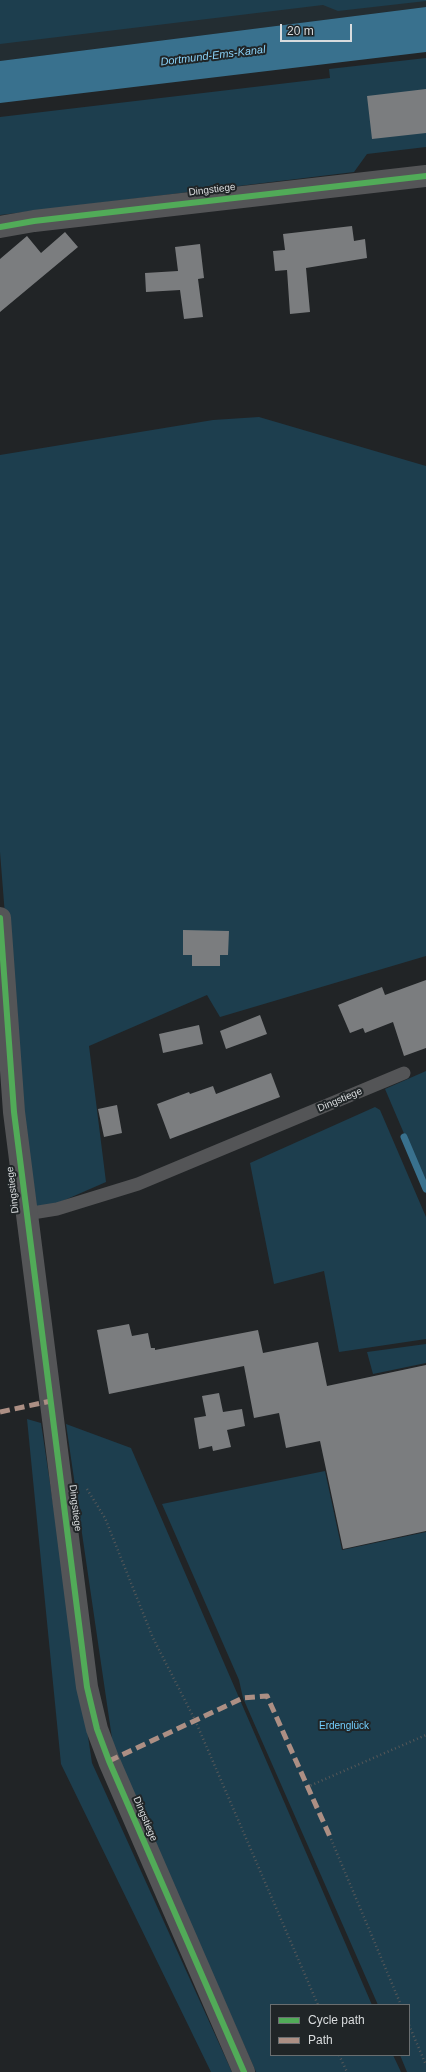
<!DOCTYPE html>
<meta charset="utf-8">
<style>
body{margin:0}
#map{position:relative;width:426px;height:2072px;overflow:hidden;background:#212426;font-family:Arial,sans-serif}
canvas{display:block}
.legend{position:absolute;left:270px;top:2004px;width:140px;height:52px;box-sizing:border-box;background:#202527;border:1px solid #6a6e70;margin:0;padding:5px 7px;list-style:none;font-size:12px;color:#d9dcde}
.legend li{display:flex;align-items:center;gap:8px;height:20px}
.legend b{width:20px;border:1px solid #6a6e70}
.scale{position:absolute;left:280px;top:24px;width:72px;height:18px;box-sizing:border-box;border:2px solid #d9dcde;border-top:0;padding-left:5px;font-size:12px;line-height:14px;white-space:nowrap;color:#d9dcde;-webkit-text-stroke:3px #202527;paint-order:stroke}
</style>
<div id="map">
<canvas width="426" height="2072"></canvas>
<ul class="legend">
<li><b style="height:5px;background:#51ab58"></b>Cycle path</li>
<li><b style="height:5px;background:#ac8f84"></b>Path</li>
</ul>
<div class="scale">20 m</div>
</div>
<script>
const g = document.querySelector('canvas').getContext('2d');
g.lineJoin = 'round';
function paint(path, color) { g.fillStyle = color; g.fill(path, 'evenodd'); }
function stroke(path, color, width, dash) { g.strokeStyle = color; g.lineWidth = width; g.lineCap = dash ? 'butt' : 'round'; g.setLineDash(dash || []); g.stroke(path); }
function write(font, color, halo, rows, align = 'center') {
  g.font = font + ' Arial,sans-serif'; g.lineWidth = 4; g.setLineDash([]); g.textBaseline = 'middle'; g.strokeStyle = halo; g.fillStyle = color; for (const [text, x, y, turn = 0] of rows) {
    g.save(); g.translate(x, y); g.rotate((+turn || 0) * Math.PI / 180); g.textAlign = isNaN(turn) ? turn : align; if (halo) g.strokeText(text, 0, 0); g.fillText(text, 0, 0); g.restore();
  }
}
paint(new Path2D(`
 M0,0h426v7l-426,54z`), '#232d32');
paint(new Path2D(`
 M0,0h426v1l-88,10 -15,-6 -323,39z
 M426,58v89l-59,7 -13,18 -354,43v-98l330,-39 -1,-9z
 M259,417l167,49v490l-206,61 -13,-22 -118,51 17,136 -71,31 -19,-158 -16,-203v-397l213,-35z
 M426,1071v114l-41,-96z
 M375,1107l5,3 46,107v122l-87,13 -15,-81 -50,13 -24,-121z
 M426,1344v19l-53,11 -6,-22z
 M27,1419l14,4 51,340 140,309h-21l-150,-308z
 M66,1424l65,24 241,557h-101v50h122l8,17h-145l-142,-320z
 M325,1471l17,79 84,-18v540h-19l-7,-17h9v-50h-31l-135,-307 -4,-18 -77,-176z`), '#1d3e4e');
paint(new Path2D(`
 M426,7v45l-426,51v-42z`), '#39718e');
stroke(new Path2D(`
 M404,1137l22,52`), '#39718e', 7);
paint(new Path2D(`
 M426,89v44l-54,6 -5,-43z
 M352,226l2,15 11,-2 2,19 -61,10 4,44 -20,2 -3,-44 -12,1 -2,-20 12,-1 -2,-16z
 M65,232l13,15 -78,65v-53l27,-23 14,17z
 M200,244l4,34 -6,1 5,38 -19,2 -4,-29 -34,2 -1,-19 33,-2 -3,-24z
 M183,930l46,1 -1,24h-8v11h-28v-11h-9z
 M426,980v68l-22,8 -11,-34 -28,11 -2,-5 -13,5 -12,-28 44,-18 3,8z
 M260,1015l7,19 -41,15 -6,-18z
 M199,1025l4,19 -40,9 -4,-19z
 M271,1073l9,24 -110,42 -13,-35 32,-12 1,2 23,-8 3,8z
 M117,1105l5,28 -18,4 -6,-28z
 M129,1324l3,12 16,-3 3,15h4v2l103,-20 5,23 55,-11 9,44 99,-21v166l-83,18 -23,-108 -34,7 -7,-35 -25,5 -10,-52 -135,28 -12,-64z
 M219,1393l4,19 19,-3 3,17 -18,4 4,17 -18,4 -1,-5 -13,3 -5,-31 12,-2 -4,-20z`), '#7b7d7f');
stroke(new Path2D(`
 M87,1489l18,29 48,120 42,82 123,285
 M307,1787l119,-52
 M331,1839l70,166
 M409,2025l17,40
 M339,2055l8,17`), '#575859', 2.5, [1, 3]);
stroke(new Path2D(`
 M26,1214l31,-5 81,-25 266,-111`), '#545557', 13);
stroke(new Path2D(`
 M0,227l34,-6 392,-45
 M0,918l14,194 73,575 10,42 12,32 135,311`), '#545557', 22);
stroke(new Path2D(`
 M0,1412l51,-11
 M109,1761l134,-63 24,-2 64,143`), '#ac8f84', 5, [10, 5]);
stroke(new Path2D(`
 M0,227l34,-6 392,-45
 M0,918l14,194 73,575 10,42 12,32 135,311`), '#51ab58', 6);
write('10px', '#d9dcde', '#202527', [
 ["Dingstiege",212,190,-7],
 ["Dingstiege",340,1100,-23],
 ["Dingstiege",13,1190,-97],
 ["Dingstiege",75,1508,83],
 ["Dingstiege",145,1819,67]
]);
write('10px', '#72cefd', '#202527', [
 ["Erdenglück",344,1726]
]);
write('italic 11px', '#89d0f5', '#202527', [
 ["Dortmund-Ems-Kanal",213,56,-7]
]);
</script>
